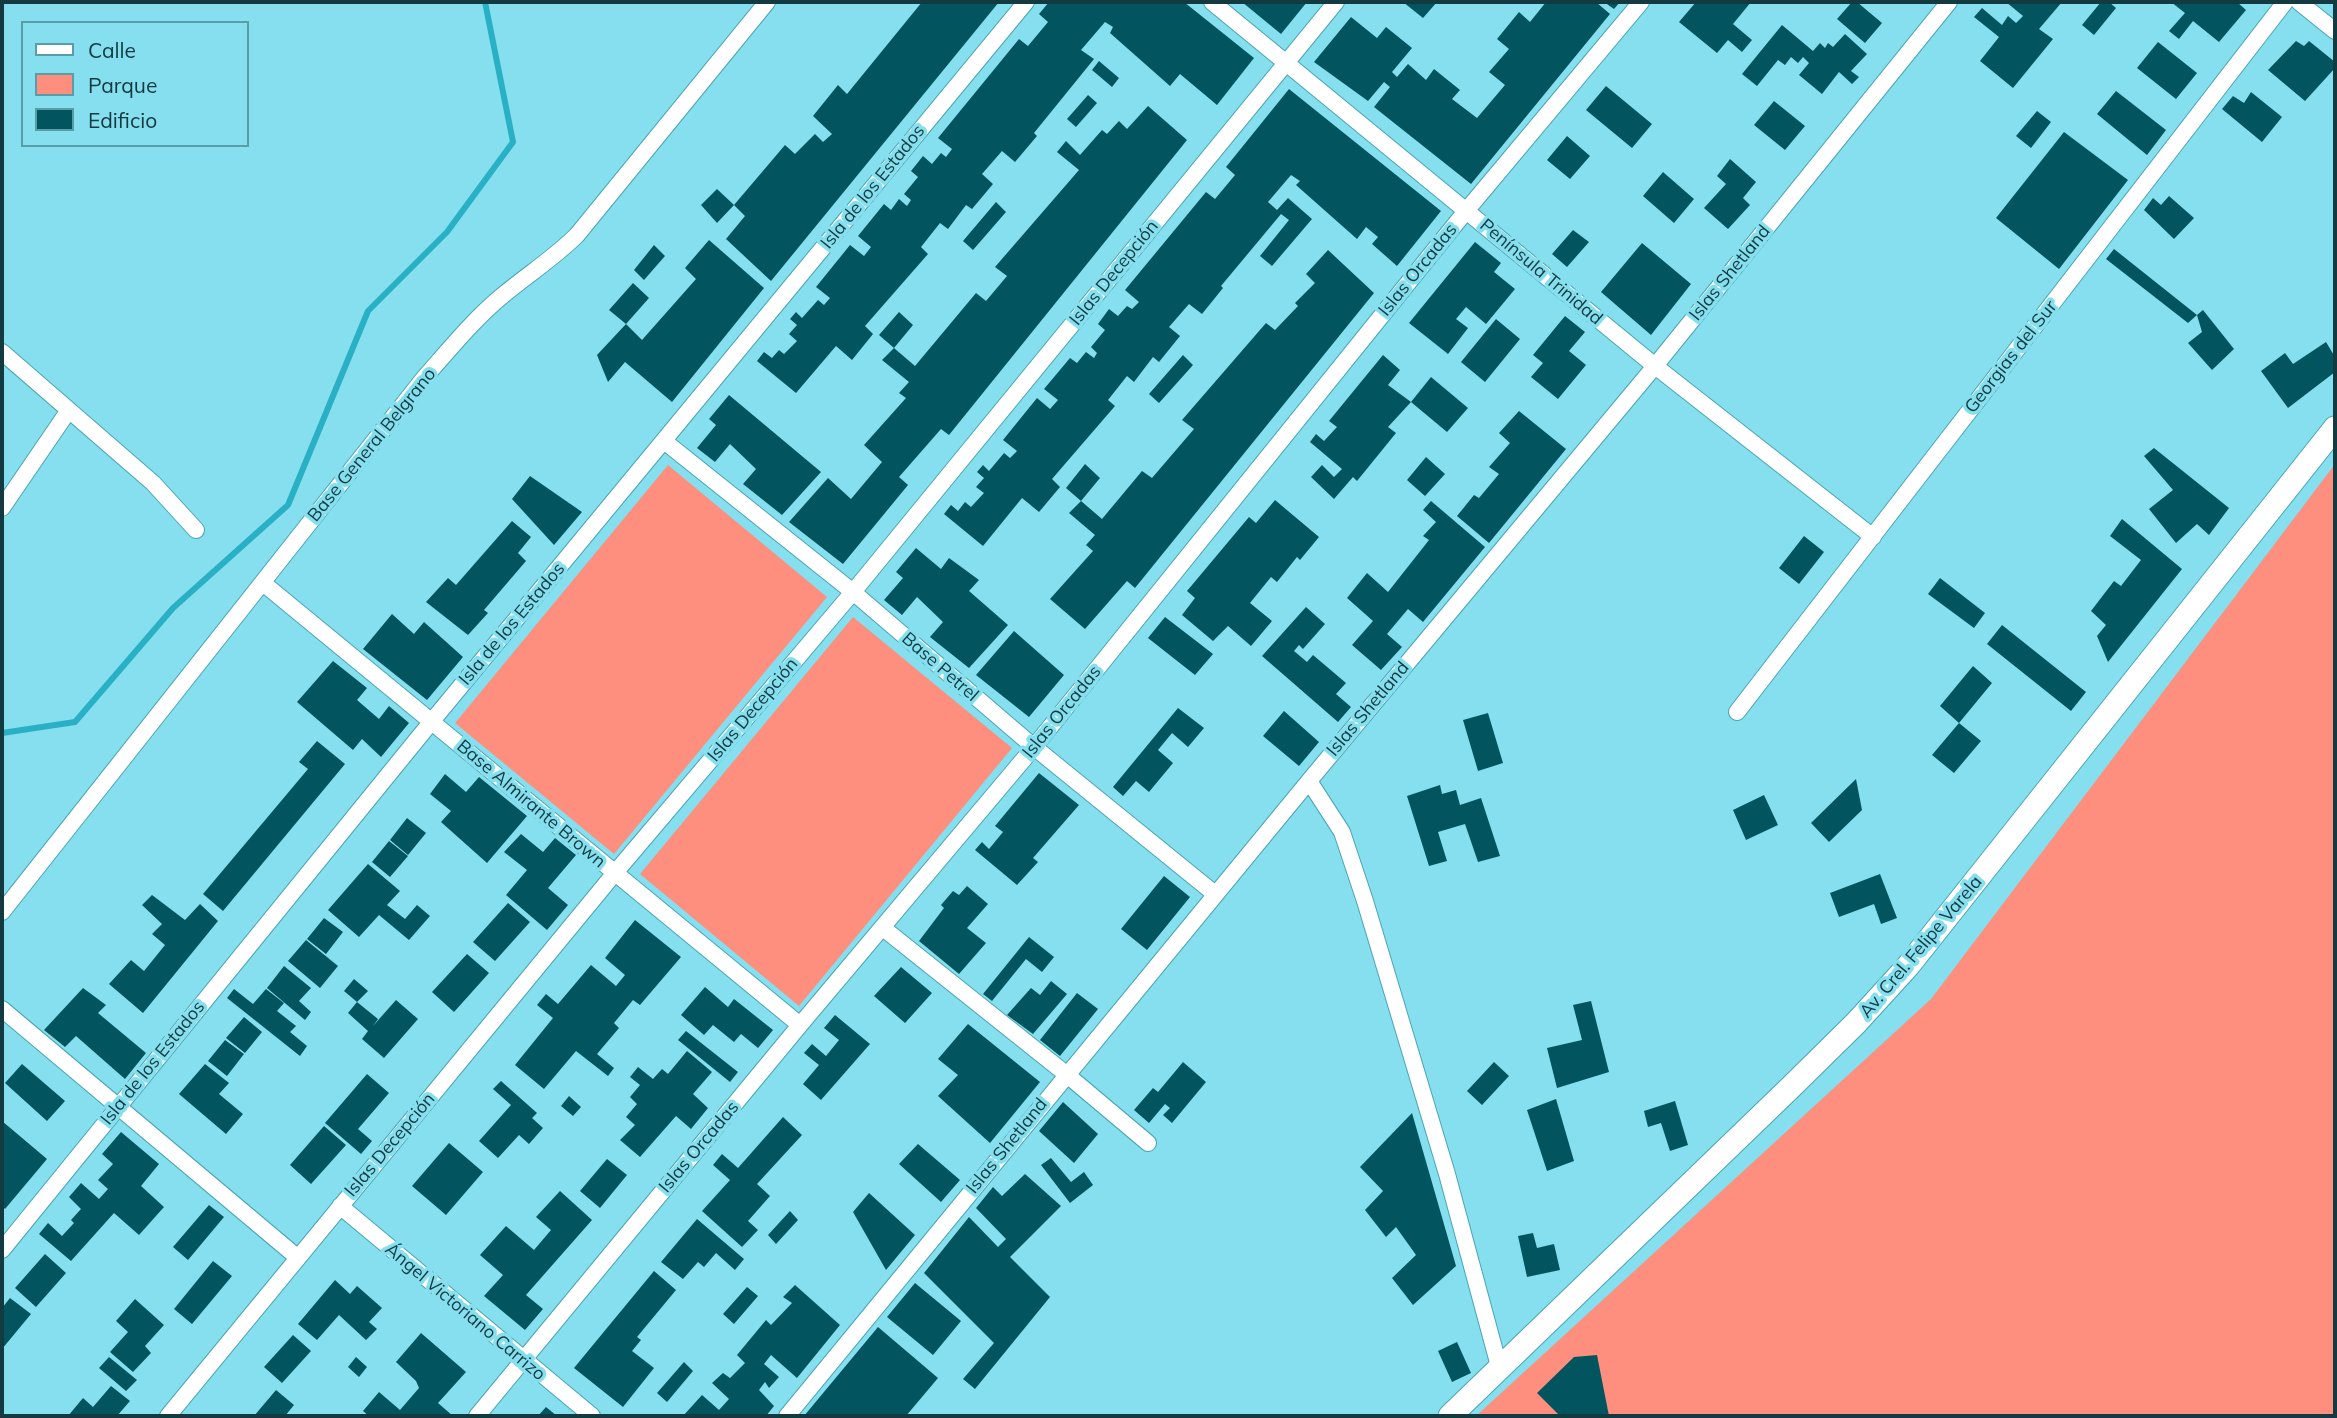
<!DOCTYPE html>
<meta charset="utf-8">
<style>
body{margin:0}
#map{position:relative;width:2337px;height:1418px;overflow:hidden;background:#86dfee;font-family:Mulish,sans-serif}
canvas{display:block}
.frame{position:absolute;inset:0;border:4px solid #133a40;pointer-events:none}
.legend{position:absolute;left:21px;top:21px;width:228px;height:126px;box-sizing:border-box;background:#86dfee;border:2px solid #589da8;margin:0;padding:9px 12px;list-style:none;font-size:21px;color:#133a40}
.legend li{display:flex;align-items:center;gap:14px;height:35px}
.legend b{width:35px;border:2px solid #589da8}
</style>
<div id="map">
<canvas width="2337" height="1418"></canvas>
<div class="frame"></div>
<ul class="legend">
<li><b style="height:9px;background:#fff"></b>Calle</li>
<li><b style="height:19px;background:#fe8f7e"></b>Parque</li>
<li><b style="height:19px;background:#02555f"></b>Edificio</li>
</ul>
</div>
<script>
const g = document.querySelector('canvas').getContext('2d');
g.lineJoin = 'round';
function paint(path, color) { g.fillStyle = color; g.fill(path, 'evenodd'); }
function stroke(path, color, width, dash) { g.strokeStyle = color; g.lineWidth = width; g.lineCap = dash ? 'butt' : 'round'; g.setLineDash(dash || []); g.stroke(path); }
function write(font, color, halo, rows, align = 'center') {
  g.font = font + ' Mulish,sans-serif'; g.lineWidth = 7; g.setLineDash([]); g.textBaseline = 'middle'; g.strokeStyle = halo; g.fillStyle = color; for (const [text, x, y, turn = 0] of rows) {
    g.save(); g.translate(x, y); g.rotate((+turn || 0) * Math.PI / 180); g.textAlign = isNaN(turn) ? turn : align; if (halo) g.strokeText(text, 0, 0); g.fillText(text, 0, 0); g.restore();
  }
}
paint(new Path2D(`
 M2335,464v952h-859l455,-417z
 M668,465l159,132 -213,257 -159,-131z
 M853,617l159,131 -213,258 -159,-132z`), '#fe8f7e');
stroke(new Path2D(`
 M2,733l73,-11 98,-114 115,-103 80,-194 79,-79 66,-90 -28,-140`), '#29b0c4', 6);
paint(new Path2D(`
 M922,2h77l-228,279 -45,-42 19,-23 -11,-11 51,-60 10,9 20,-20 8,8 9,-8 -19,-18 25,-31 9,9z
 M1049,2h135l70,56 -37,47 -37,-31 -10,12 -60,-53 3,-6 -8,-5 -24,28 13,9 -60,74 3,3 -22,26 -13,-11 -20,23 11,10 -21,25 -6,-4 -18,24 -8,-6 -19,24 7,7 -63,72 8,8 -21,26 -16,-14 -40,47 -39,-32 7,-9 8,6 7,-8 5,4 13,-13 -8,-7 8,-9 -7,-6 6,-7 6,6 16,-18 6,5 6,-7 -14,-11 34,-42 14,11 7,-9 -13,-11 26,-32 7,6 8,-11 8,7 4,-6 -7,-6 14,-17 -7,-6 12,-15 9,8 9,-11 5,4 6,-8 -14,-11 81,-99 9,7 20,-24 -9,-8z
 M1242,2h65l-26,32z
 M1403,2h34l-14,16z
 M1546,2h50l14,12 -139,170 -97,-77 16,-20 -6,-5 -16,19 -54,-39 37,-45 26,21 9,-11 26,21 -20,24 5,5 11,-13 18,16 8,-11 26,21 -8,9 25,19 28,-33 -16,-13 20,-23 -12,-10 22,-27 11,10z
 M1604,2h16l-6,7z
 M1696,2h55l-18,22 19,16 -10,12 -14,-12 -11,13 -38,-31z
 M1852,2h5l25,21 -17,20 -28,-24z
 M2006,2h56l-23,27 14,10 -40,49 -33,-27 19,-24 -25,-20 8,-9 20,17 6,-9 8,7 7,-7z
 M2101,2h8l7,6 -22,27 -12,-10z
 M2171,2h66l9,8 -27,32 -26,-21 -14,18 -10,-8 16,-18z
 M1782,25l31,26 7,-8 5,5 3,-5 5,4 12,-13 22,20 -16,17 8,6 -7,7 -13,-12 -17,22 -23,-19 10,-12 -6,-6 -5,6 -7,-6 -6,8 -7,-5 -21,26 -15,-12z
 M2296,41l8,5 5,-5 26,21v6l-30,33 -37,-31z
 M2158,42l39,31 -21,26 -39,-31z
 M1099,61l20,17 -7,9 -20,-17z
 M1606,86l46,38 -20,24 -46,-38z
 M1289,89l152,122 -44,55 -25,-22 6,-7 -12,-10 -9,12 -61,-54 4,-4 -9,-6 -23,27 9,8 11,-12 24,21 -40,47 -12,-10 29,-36 -8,-6 -60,72 2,2 -21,26 -13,-10 -20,23 11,9 -21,26 -6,-5 -19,25 -7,-6 -19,24 7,6 -63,73 8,8 -21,25 -17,-14 -39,48 -39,-32 7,-9 7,6 7,-9 6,5 13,-14 -8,-6 8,-9 -7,-6 6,-7 6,6 15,-18 6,5 7,-7 -14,-11 34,-42 13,11 8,-9 -14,-11 26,-31 7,5 9,-11 8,6 3,-5 -6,-6 14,-17 -7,-6 11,-15 9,7 9,-10 5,3 7,-7 -14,-12 81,-98 9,7 20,-24 -9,-8z
 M2116,91l50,39 -19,25 -50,-41z
 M2251,92l31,25 -20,25 -40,-33 11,-13 11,7z
 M1088,95l9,8 -21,24 -9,-8z
 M1774,101l31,25 -20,24 -31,-25z
 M1148,106l39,34 -238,295 -8,-6 -42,48 9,8 -65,79 -54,-42 39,-44 23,21 31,-37 -18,-17 42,-47 -7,-5 10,-11 -27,-22 12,-12 21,18 61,-73 10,8 21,-25 -12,-9 84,-97 -22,-18 9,-11 14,14 22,-25 5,4 12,-13 8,8z
 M2037,111l14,11 -20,26 -15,-12z
 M2064,132l64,48 -69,89 -63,-51z
 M1567,136l23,20 -20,23 -23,-19z
 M1730,159l26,23 -13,16 7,7 -22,24 -24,-21 22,-24 -9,-8z
 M1663,172l31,27 -20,24 -31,-27z
 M717,189l17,16 -17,18 -16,-18z
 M2169,196l25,22 -20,21 -30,-29 9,-12 8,7z
 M996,202l10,10 -33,38 -10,-9z
 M1573,230l16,12 -22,25 -15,-13z
 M709,240l55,48 -92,114 -47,-40 -17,20 -11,-27 29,-31 -17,-14 24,-27 16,15 -23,26 16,16 54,-61 -11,-11z
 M1475,242l26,21 -7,9 21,17 -29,35 -20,-17 -10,12 12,9 -20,26 -39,-31z
 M1642,243l49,41 -40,51 -50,-43z
 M654,245l11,11 -21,24 -10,-10z
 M2114,249l83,66 6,-5 31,39 -22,21 -24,-27 14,-11 -5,-17 -9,8 -82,-64z
 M1328,250l46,43 -239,295 -8,-7 -42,48 -35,-30 43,-48 -7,-6 9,-10 -26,-22 12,-12 21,18 40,-48 10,7 42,-49 -12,-9 84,-97 9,7 23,-24 -3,-3 20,-20 -9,-9z
 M899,312l14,13 -19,23 -15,-13z
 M1565,316l20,16 -16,19 17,14 -28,34 -27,-22 12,-14 -10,-8z
 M1496,319l24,20 -35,43 -24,-20z
 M2326,342l9,15v15l-47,36 -27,-37 24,-18 8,11z
 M1183,355l10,10 -34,38 -10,-9z
 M1383,355l17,15 -12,15 23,17 -23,25 8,6 -39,48 -4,-4 -19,22 -23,-22 11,-12 12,12 8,-8 -32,-27 6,-8 8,7 13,-14 -8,-6z
 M1431,377l37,31 -21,24 -36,-30z
 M729,395l92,77 -39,43 -39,-31 13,-15 -26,-25 -15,18 -18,-14 19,-23 -7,-6z
 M1519,411l47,38 -77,94 -32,-27 17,-21 5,3 20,-24 -10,-7 21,-24 -11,-10z
 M2154,448l75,60 -20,27 -12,-11 -21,19 -27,-34 24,-19 -29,-34z
 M1426,457l19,17 -20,22 -18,-16z
 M1085,464l15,14 -19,23 -15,-13z
 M530,476l52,36 -28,33 -42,-46z
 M1275,500l44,37 -19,23 -3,-3 -20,25 -6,-5 -21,26 22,18 -21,25 -23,-20 -15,15 -31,-26 13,-17 -8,-7 62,-74 7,6z
 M1431,501l54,46 -62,75 -15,-13 -21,25 15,13 -21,23 -29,-25 21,-24 -26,-23 20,-25 21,19 41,-52 -6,-4 13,-14 -13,-12z
 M2122,519l60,50 -74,93 -11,-26 9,-11 -15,-14 23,-30 7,5 20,-26 -31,-24z
 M512,521l19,16 -13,16 8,8 -42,49 4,3 -20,22 -42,-33 22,-24 8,7z
 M1804,536l20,16 -25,32 -20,-16z
 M916,548l25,21 8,-11 30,22 -10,11 39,34 -39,43 -39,-31 13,-15 -26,-25 -15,18 -18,-15 19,-22 -7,-6z
 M1940,578l45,35 -11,15 -46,-34z
 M1306,607l19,17 -22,25 -4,-4 -5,6 13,11 6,-7 33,28 -10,11 15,13 -13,15 -76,-66z
 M392,614l22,20 10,-12 39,35 -36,43 -64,-51z
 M1165,617l48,37 -18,21 -47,-37z
 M2002,625l84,67 -15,19 -84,-67z
 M1014,631l50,44 -35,42 -53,-42z
 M333,661l34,27 -10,12 22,19 10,-13 20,17 -28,34 -19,-18 -9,11 -56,-48z
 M1973,666l19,17 -33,40 -19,-17z
 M1178,708l26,20 -16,19 -16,-14 -14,17 15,13 -24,29 -13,-11 -13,15 -10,-9z
 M1284,711l35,31 -20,24 -36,-30z
 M1488,713l15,50 -25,8 -15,-51z
 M1959,723l22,18 -27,32 -22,-18z
 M317,741l28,23 -122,147 -20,-17 105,-125 -9,-7z
 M1039,773l40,32 -46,53 5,4 -21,23 -42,-35 7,-8 7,7 14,-17 -8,-6z
 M445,774l21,18 13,-15 48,39 -40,47 -46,-41 10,-11 -21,-17z
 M1856,779l6,31 -33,32 -18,-19z
 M1440,785l2,9 14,-4 4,15 21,-7 19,58 -22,6 -13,-38 -27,8 9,29 -18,5 -22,-70z
 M1764,795l14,30 -32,15 -13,-30z
 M407,818l19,15 -18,22 -18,-15z
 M521,834l22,18 12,-14 21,17 -28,33 20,17 -21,25 -41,-35 21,-25 -23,-18z
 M389,841l19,15 -18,21 -18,-15z
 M368,864l32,27 -13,14 18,14 12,-14 13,11 -21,24 -30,-25 -20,22 -31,-27z
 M1880,874l17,44 -16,6 -7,-20 -35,13 -9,-24z
 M1164,876l26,21 -43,53 -26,-21z
 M967,886l21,18 -21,24 19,15 -27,31 -40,-33 25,-33 -3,-3 12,-14 6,4z
 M152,895l33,25 15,-16 18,17 -75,92 -34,-29 22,-24 13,11 21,-26 -13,-11 10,-10 -20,-19z
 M508,903l22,19 -35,39 -22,-19z
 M324,918l19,14 -17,22 -19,-15z
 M635,920l46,37 -41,48 -7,-5 -19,23 5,5 -22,26 17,14 -6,8 -32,-25 -32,38 -29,-24 38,-47 -16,-13 9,-11 12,10 33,-39 25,21 9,-11 -20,-17z
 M1029,937l25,20 -12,15 -16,-13 -34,42 -9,-7z
 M306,940l32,26 -18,22 -32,-27z
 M467,954l22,19 -35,39 -22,-20z
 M284,966l27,22 -12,13 12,11 -6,8 -38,-32z
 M901,967l31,26 -27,30 -31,-27z
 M354,979l14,12 -11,11 -13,-11z
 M1051,981l16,13 -34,40 -26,-19 24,-27 9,7z
 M705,987l23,20 6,-8 39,31 -15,18 -17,-14 -7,8 -21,-17 -9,10 -23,-20z
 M83,988l23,17 -8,8 48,40 -21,26 -49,-43 -11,11 -21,-17z
 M234,989l19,15 13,-15 18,14 -7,8 19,15 -6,6 17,14 -7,10 -73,-58z
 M1077,993l21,16 -38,47 -20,-16z
 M396,1000l22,19 -34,39 -22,-19 6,-8 -20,-18 9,-11 21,17 -5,7z
 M1591,1001l18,71 -52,16 -10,-40 35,-8 -9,-35z
 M835,1015l35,29 -49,56 -18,-16 16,-19 -15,-12 8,-9 14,12 13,-16 -15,-12z
 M244,1017l18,15 -17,21 -19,-15z
 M968,1024l72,58 -50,61 -52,-47 20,-21 -20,-16z
 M686,1031l52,41 -8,10 -52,-42z
 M225,1040l19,14 -17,22 -19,-15z
 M687,1051l25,21 -19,22 15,14 -17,21 -15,-13 -36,41 -20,-17 15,-15 -9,-8 11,-13 -7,-7 10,-12 -10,-8 8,-10 15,12 9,-10 6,5z
 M1183,1062l23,20 -34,41 -9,-8 7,-7 -5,-4 -16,19 -15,-13 19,-22 5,4z
 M1494,1062l15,14 -27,29 -15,-14z
 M22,1064l43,37 -18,20 -42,-38z
 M205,1064l24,19 -10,11 24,20 -17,20 -47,-40z
 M367,1074l22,19 -31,36 14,12 -11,13 -36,-31z
 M501,1081l36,32 -5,5 11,10 -14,16 -10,-9 -21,23 -19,-17 32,-36 -18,-16z
 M569,1096l12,11 -8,9 -12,-10z
 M1556,1099l18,62 -27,10 -20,-61z
 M1675,1101l13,44 -18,6 -9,-28 -13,4 -4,-16z
 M1063,1102l35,32 -24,29 -35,-32z
 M1412,1113l44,153 -43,39 -21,-27 24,-23 -20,-28 -10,10 -21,-27 18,-19 -23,-24z
 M783,1117l19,18 -45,49 13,12 -22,25 10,9 -16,17 -40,-36 28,-31 -17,-15 9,-11 16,14z
 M2,1121l45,38 -42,50 -3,-3z
 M324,1126l22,19 -35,39 -21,-19z
 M121,1132l38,32 -18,22 23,21 -25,28 -25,-22 -43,48 -32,-27 9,-11 14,13 12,-13 -3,-3 10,-11 -12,-12 12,-14 18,16 9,-10 -10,-9 15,-16 -11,-10z
 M449,1143l34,29 -37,43 -34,-29z
 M918,1144l42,36 -19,22 -42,-38z
 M1051,1158l20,24 13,-10 9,13 -23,18 -29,-38z
 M607,1159l20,16 -27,33 -20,-17z
 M1025,1174l36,32 -51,51 40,40 -75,92 -12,-10 31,-36 -70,-70 45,-56 29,30 8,-8 -30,-31 17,-21 9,9z
 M560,1191l32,29 -66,75 17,14 -18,21 -41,-34 19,-21 -23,-20 26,-29 28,24 17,-20 -15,-13z
 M869,1193l46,42 -29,35 -33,-58z
 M209,1205l15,12 -36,43 -15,-13z
 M790,1211l8,9 -22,24 -8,-9z
 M697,1219l47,40 -9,11 -19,-17 -12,14 -6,-5 -15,17 -22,-17z
 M1533,1233l4,15 17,-4 6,26 -33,7 -9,-41z
 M45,1254l21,19 -30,34 -21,-19z
 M213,1261l19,15 -40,48 -18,-15z
 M654,1271l22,19 -39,47 4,3 -9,11 22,17 -31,39 -49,-39z
 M335,1280l15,14 7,-8 25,22 -13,14 8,7 -11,11 -27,-25 -22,25 -19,-16z
 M915,1283l46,38 -28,34 -46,-38z
 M795,1285l45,40 -43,53 -26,-23 -7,9 15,13 -10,11 -4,-6 -6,8 15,16 -8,10h-83l19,-21 17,15 10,-11 -17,-16 11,-10 7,5 15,-15 -8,-8 29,-35 5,5 21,-22 -9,-6z
 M747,1287l11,9 -24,28 -11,-10z
 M10,1298l21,16 -29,35v-41z
 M135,1299l29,26 -19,21 6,7 -18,19 -23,-20 18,-20 -12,-11z
 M878,1327l60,51 -32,38h-102z
 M421,1333l45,39 -28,31 15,13h-84l-6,-5 16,-19 21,18 19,-22 -3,-7 -20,-19z
 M293,1335l18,16 -29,32 -18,-16z
 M1457,1342l14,31 -19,9 -14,-31z
 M1597,1355l12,61h-49l-23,-23 37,-36z
 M109,1357l28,23 -11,11 -27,-23z
 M356,1357l11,10 -8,10 -11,-10z
 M684,1362l9,9 -26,31 -10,-9z
 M111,1386l19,15 -13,15h-49l15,-18 10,9z
 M276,1390l18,15 -9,11h-31z
 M546,1407l11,9h-19z`), '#02555f');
const minor = new Path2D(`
 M1212,2l443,364 218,171
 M2299,2l36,29
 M2,352l151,131 43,47
 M664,441l189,151 181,155 181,147
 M2,508l67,-98
 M263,583l537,442
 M1737,712l548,-710
 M1309,781l33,51 23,69 82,273 53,196
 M2,912l422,-534c25,-28 49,-58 78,-82 25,-21 52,-38 75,-61l190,-233
 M883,928l183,146 82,69
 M2,1009l295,248
 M340,1206l252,210
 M2,1250l430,-529 594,-719
 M168,1416l446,-542 239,-282 483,-590
 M477,1416l323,-391 234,-278 432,-536 175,-209
 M787,1416l522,-635 346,-415 294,-364`);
const secondary = new Path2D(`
 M1450,1416l341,-329 65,-64 52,-57 427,-538`);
stroke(minor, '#4aa4b3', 18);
stroke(secondary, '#4aa4b3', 25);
stroke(minor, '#fff', 16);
stroke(secondary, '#fff', 23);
write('18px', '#133a40', '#86dfee', [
 ["Isla de los Estados",873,187,-51],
 ["Islas Orcadas",1418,270,-51],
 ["Península Trinidad",1541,272,40],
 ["Islas Decepción",1114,273,-51],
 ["Islas Shetland",1730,273,-51],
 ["Georgias del Sur",2011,357,-52],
 ["Base General Belgrano",372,445,-51],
 ["Isla de los Estados",512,624,-50],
 ["Base Petrel",940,667,41],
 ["Islas Shetland",1368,709,-50],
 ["Islas Decepción",753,710,-50],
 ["Islas Orcadas",1062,712,-51],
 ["Base Almirante Brown",531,804,40],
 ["Av. Crel. Felipe Varela",1921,947,-50],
 ["Isla de los Estados",153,1063,-51],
 ["Islas Decepción",390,1145,-50],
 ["Islas Shetland",1007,1146,-51],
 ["Islas Orcadas",699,1147,-50],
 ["Ángel Victoriano Carrizo",465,1312,40]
]);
</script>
